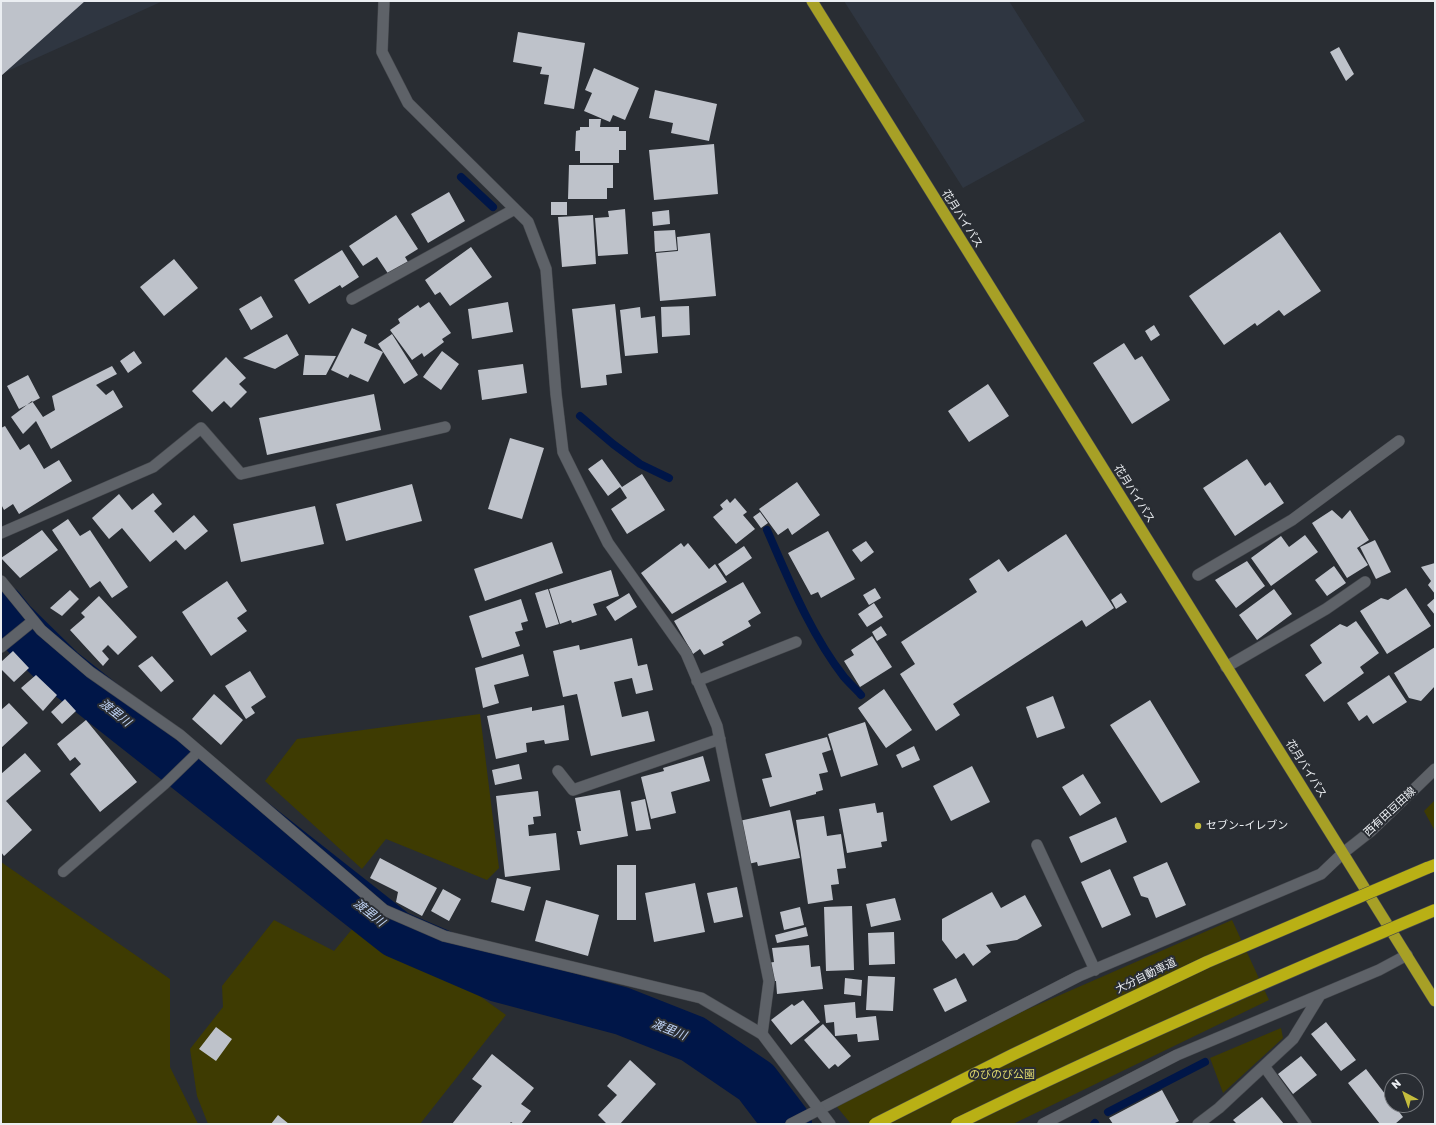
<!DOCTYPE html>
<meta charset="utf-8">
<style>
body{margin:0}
#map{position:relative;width:1436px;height:1125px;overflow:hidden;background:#292d33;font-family:Rubik,sans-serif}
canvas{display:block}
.frame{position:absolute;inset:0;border:2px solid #ebeef2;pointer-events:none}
.north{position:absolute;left:1384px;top:1073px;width:40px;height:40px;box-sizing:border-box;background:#292d33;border:1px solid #777a7f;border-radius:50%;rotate:319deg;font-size:11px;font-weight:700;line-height:16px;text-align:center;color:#ebeef2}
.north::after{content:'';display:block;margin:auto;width:14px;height:18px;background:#c4bc3d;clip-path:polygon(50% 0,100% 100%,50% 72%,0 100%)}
</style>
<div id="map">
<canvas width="1436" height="1125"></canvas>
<div class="frame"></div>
<div class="north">N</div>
</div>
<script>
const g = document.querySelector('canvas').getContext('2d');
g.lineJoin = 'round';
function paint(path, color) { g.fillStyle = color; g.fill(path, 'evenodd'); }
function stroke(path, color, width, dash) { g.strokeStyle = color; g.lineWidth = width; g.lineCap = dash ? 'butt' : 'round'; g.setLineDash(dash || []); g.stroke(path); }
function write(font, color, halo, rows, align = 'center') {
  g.font = font + ' Rubik,"Noto Sans JP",sans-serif'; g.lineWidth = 4; g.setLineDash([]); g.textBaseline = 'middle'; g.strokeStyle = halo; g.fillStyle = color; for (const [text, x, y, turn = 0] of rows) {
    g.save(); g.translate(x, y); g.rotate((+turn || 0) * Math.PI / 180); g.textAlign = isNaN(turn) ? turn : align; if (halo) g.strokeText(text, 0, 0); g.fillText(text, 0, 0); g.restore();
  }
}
paint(new Path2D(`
 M1,1h162l-162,73z
 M844,1h165l76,120 -122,67z`), '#2f3641');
paint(new Path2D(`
 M480,714l19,154 -12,12 -101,-41 -24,30 -97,-88 32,-42z
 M1435,800v31l-11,-20z
 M1,862l169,117v88l28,57h-197z
 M274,920l60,31 19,-23 96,46 57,41 -86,109h-212l-11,-28 -7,-47 33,-42 -1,-21z
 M1232,920l37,80 -256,124h-162l-18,-22 131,-65z
 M1281,1028l2,10 -60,55 -13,-35z`), '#3e3b02');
stroke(new Path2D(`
 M461,177l32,30
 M580,416l33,28 27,20 29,14
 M767,530c22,50 43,103 77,147 5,6 12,12 17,18
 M1108,1112l97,-50
 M1094,1124l1,-1`), '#001648', 8);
stroke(new Path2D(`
 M1,608l12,15 48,47 335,264 102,44 124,33 71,28 63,43 32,42`), '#001648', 48);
paint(new Path2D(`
 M1,1h84l-84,75z
 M518,32l67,11 -11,66 -30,-5 5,-29 -9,-1 2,-7 -29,-5z
 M1339,47l15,27 -8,7 -16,-29z
 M594,68l45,20 -14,32 -12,-5 -3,7 -26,-11 8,-18 -7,-3z
 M655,90l62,14 -8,37 -38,-8 2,-10 -24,-5z
 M589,119h12l-1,8h19v4h7v19h-7v13h-39v-12h-5l1,-20 4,-1v-3h9z
 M714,144l4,50 -64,6 -5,-50z
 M569,165h44v23h-6v11h-39z
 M449,192l16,29 -37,22 -17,-29z
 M551,202h16v13h-16z
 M625,209l3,45 -30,2 -3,-38 14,-1 -1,-6z
 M669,210l1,14 -17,2 -1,-14z
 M396,215l22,34 -13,8 3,5 -19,13 -12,-18 -14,9 -14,-20z
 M593,215l3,49 -34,3 -4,-50z
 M675,230l2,20 -22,2 -1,-21z
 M1280,232l41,59 -37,25 -5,-6 -22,16 -2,-3 -31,22 -35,-49z
 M710,233l6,63 -56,5 -4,-48 22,-2 -1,-14z
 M471,247l21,30 -42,29 -10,-14 -5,3 -10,-15z
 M342,250l17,27 -17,11 -2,-3 -31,19 -15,-24z
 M174,259l24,29 -34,28 -24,-29z
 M261,296l12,21 -22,13 -12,-21z
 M429,302l22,31 -9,6 2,3 -20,15 -2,-4 -10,7 -22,-30 10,-7 -2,-4 20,-14 2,3z
 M508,302l5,30 -41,7 -4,-30z
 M615,304l7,69 -16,2 1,10 -26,3 -9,-79z
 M689,306l1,29 -28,2 -1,-30z
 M640,307l1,11 14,-2 3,37 -33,3 -5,-46z
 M1154,325l6,10 -9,6 -6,-10z
 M352,328l15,7 -3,8 19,9 -15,30 -18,-8 -2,4 -17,-8z
 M287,334l12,21 -24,14 -32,-11z
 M392,334l26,41 -14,9 -26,-40z
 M1124,343l11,17 7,-4 28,44 -38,24 -39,-61z
 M134,351l8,12 -14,10 -8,-12z
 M442,351l17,13 -18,26 -18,-13z
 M305,355l31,1 -10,19h-23z
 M226,357l20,21 -7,6 8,8 -16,16 -7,-7 -12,11 -20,-21z
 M523,364l4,29 -45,7 -4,-30z
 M112,366l5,8 -21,11 10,10 7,-5 10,17 -72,42 -15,-28 -13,13 -12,-17 21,-16 11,16 12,-7 -3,-14z
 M28,375l12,23 -21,11 -12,-23z
 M988,384l21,32 -40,26 -21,-31z
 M374,394l7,36 -114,25 -8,-37z
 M5,426l15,24 9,-6 15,25 15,-9 13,21 -53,33 -6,-10 -9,6 -3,-6v-76z
 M510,438l34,10 -22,71 -34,-10z
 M602,459l20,28 20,-13 23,36 -38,24 -16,-25 16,-11 -7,-11 -12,9 -20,-27z
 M1247,459l18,27 5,-4 14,21 -49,33 -32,-48z
 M797,482l23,33 -28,20 -4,-7 -10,7 -19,-26z
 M412,484l10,37 -76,20 -10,-37z
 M153,493l9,11 -8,7 19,22 21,-18 14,16 -23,19 -9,-10 -26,22 -28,-34 -13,11 -17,-21 27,-24 13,16z
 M735,498l12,14 -4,3 12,14 -19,15 -23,-27 10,-8 -3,-4 7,-6 3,4z
 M315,506l9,38 -83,18 -8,-38z
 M1332,510l10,9 8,-9 19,30 -12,8 11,17 -21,13 -35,-55z
 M760,512l8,11 -7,5 -8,-11z
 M68,519l12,17 10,-6 38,57 -16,11 -12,-17 -10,7 -38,-58z
 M42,530l16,20 -38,28 -19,-20z
 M828,531l27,48 -34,19 -3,-6 -7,3 -23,-42z
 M1066,534l48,74 -28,19 -4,-7 -129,84 7,11 -24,16 -36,-57 15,-10 -14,-22 76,-50 -8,-13 30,-20 9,13z
 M1305,535l13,17 -47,34 -20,-28 30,-22 8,11z
 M1375,540l16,32 -15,7 -16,-32z
 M866,541l8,11 -13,10 -9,-12z
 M552,542l11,31 -78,28 -11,-32z
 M681,543l3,4 4,-4 21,26 6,-5 12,18 -55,32 -31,-41z
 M744,546l8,12 -26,18 -8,-12z
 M1247,561l18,25 -29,22 -21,-28z
 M1435,563v31l-7,-9 3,-4 -10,-14z
 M1334,566l12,17 -19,13 -12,-16z
 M611,570l8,26 -26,8 4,11 -25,8 -1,-3 -11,4 -11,-35z
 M227,581l20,30 -10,7 10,13 -36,25 -29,-44z
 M743,582l18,31 -13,8 3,5 -29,16 2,3 -20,10 -4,-6 -7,5 -19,-33z
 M875,588l6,10 -12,7 -6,-10z
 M1406,588l25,38 -44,28 -27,-43 21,-13 7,2z
 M548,589l11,35 -13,4 -11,-35z
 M1274,589l18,25 -35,26 -18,-25z
 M70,590l9,9 -17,17 -12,-8z
 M629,593l8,14 -22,14 -9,-14z
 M1121,593l6,9 -11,7 -5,-9z
 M99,596l38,41 -19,18 -10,-10 -6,6 7,8 -6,7 -33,-36 15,-13 -4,-4z
 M1435,598v17l-8,-10z
 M521,599l7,22 -7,2 2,7 -8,2 5,14 -38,12 -13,-42z
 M874,603l9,14 -16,10 -9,-13z
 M1356,621l23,32 -19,14 4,6 -40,29 -19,-27 17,-12 -12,-18 30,-21 7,3z
 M881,626l6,9 -10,6 -5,-9z
 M872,636l20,31 -32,20 -16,-26 10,-6 -3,-5z
 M632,638l6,28 9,-2 6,26 -17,4 -4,-16 -18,4 8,35 26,-6 7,30 -64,15 -14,-62 -14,3 -10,-46 26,-6 1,5z
 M1435,647v39l-14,15 -12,-3 -15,-25z
 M13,651l16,17 -15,14 -13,-13v-7z
 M523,654l6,22 -35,9 5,18 -16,5 -8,-40z
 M152,656l22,25 -13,11 -23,-26z
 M250,671l16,26 -15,10 4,6 -9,6 -21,-33z
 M36,675l21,20 -14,16 -22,-23z
 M1389,675l18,27 -34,22 -6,-9 -8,6 -12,-18z
 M884,689l28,41 -26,18 -28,-40z
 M214,694l29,26 -22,25 -29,-26z
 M1053,696l12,32 -28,10 -11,-31z
 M65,699l11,12 -14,13 -11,-12z
 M1150,700l50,82 -39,21 -51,-78z
 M9,703l19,20 -27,25v-38z
 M564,705l5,35 -24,4 -1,-4 -18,3 1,9 -31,7 -9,-43 45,-9v4z
 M86,720l51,62 -37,30 -30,-38 11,-10 -6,-7 -5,4 -13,-17z
 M865,722l13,43 -37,12 -13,-43z
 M827,737l4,13 -9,3 6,19 -9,2 4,16 -7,2v2l-46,13 -8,-28 10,-2 -7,-23z
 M914,746l6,14 -18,8 -6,-13z
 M25,753l16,18 -35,30 26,29 -28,26 -3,-4v-78z
 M703,756l7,25 -39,11 5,21 -25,6 -10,-42 23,-6 -1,-3z
 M519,764l3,15 -27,6 -3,-15z
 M972,766l18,36 -39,19 -18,-35z
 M1083,774l18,29 -21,13 -18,-29z
 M620,790l8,46 -48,9 -3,-14h4l-6,-33z
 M538,791l3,25 -8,1 1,7 -6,1 1,11 27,-3 4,37 -55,7 -9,-81z
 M645,799l6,30 -15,2 -5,-29z
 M875,803l2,10 6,-1 4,29 -6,1 1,5 -35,6 -8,-44z
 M790,810l10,48 -42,8 -1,-4 -9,2 -9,-43z
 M824,816l3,20 14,-2 5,34 -9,1 2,15 -8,1 2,15 -25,4 -12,-84z
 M1116,817l11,25 -46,21 -12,-26z
 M380,858l57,30 -15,28 -26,-14 2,-10 -28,-14z
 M1167,862l19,43 -30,13 -8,-20 -7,-2 -8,-19z
 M617,865h19v55h-19z
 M1110,869l21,46 -29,13 -21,-46z
 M497,878l34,9 -7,24 -33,-9z
 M695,883l10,49 -51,10 -9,-49z
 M737,887l6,30 -29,6 -7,-30z
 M443,889l18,10 -12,22 -18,-10z
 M992,892l9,16 24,-13 17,31 -25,14 -31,5 5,7 -18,14 -9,-13 -8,6 -14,-19v-21z
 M895,898l6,22 -30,7 -5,-23z
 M546,900l53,15 -11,41 -53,-15z
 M852,906l2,64 -28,1 -2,-64z
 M800,907l4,18 -20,5 -4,-18z
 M806,927l2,9 -31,7 -2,-8z
 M894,932l1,32 -26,1 -1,-32z
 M809,945l2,22 9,-1 3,23 -46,5 -1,-13h-8l-1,-18 7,-1 -2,-14z
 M868,976l27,1 -2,34 -27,-1z
 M845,978l17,2 -1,16 -17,-2z
 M956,978l11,23 -22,11 -12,-23z
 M803,1000l17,22 -29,23 -20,-25 21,-16 2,2z
 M855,1002l1,16 20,-2 3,24 -21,2 -1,-8 -22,2 -1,-14 -8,1 -2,-18z
 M1326,1022l30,38 -15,11 -30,-37z
 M823,1024l28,32 -13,11 -3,-3 -6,5 -25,-29z
 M216,1027l16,12 -16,22 -17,-12z
 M492,1054l42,34 -13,16 10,7 -10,13h-7l-3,-2 -2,2h-57l30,-38 -10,-7z
 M1301,1056l16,19 -24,19 -15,-20z
 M630,1060l26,24 -36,40h-13l-9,-9 19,-20 -10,-9z
 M1366,1069l26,34v2h2l9,12 -8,7h-15l-32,-41z
 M1162,1090l17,31 -6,3h-60l-4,-6z
 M1262,1097l22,27h-47l-4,-4z
 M278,1115l11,9h-18z`), '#bec2ca');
const service = new Path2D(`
 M63,872l102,-88 34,-33`);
const minor = new Path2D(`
 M384,1l-2,51 26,51 120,119 18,47 10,125 7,58 45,91 78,110 31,73 52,255 -7,53
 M352,299l163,-90
 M1,533l152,-66 48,-39 40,46 204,-47
 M1198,575l94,-55 107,-79
 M1,647l32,-26
 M1226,667l100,-58 39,-27
 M697,681l99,-39
 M558,771l15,19 147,-51
 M1037,845l58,125
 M1264,1066l42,58
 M791,1124l288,-148 242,-102 22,-21
 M1043,1124l134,-69 202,-85 28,-15
 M1198,1124l21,-16 74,-69 27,-44`);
const tertiary = new Path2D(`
 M1,581l40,49 49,42 90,63 204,175 60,26 257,62 61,36 68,90`);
const secondary = new Path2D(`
 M1343,853l28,-22 64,-62`);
const trunk = new Path2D(`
 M812,1l623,1000`);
const motorway = new Path2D(`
 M1427,868l8,-3`);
stroke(service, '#46494e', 11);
stroke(minor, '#46494e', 12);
stroke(tertiary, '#46494e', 12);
stroke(secondary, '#46494e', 12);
stroke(trunk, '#46494e', 12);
stroke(motorway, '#46494e', 13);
stroke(service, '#5e6268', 10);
stroke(minor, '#5e6268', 11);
stroke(tertiary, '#5e6268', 11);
stroke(secondary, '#5e6268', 11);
stroke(trunk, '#a7a026', 11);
stroke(motorway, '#b9b015', 12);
const motorwayBridge = new Path2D(`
 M875,1124l137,-69 195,-93 220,-94
 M957,1124c157,-77 317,-146 478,-214`);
stroke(motorwayBridge, '#46494e', 13, []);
stroke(motorwayBridge, '#b9b015', 12);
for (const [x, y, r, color] of [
 [1198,826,4,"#c4bc3d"]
]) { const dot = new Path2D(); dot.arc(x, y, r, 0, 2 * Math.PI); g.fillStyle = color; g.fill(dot); stroke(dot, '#292d33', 1.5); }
write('11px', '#ebeef2', '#292d33', [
 ["花月バイパス",962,219,58],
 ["花月バイパス",1134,494,58],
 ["花月バイパス",1306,769,58],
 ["西有田豆田線",1390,812,-43],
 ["大分自動車道",1146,976,-26]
]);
write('11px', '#ebeef2', '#292d33', [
 ["セブン-イレブン",1206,826]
], 'left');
write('11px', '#e0d96e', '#292d33', [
 ["のびのび公園",1002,1075]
]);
write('italic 12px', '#c0d4f6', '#292d33', [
 ["渡里川",115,713,38],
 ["渡里川",369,913,38],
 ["渡里川",669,1030,22]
]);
</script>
